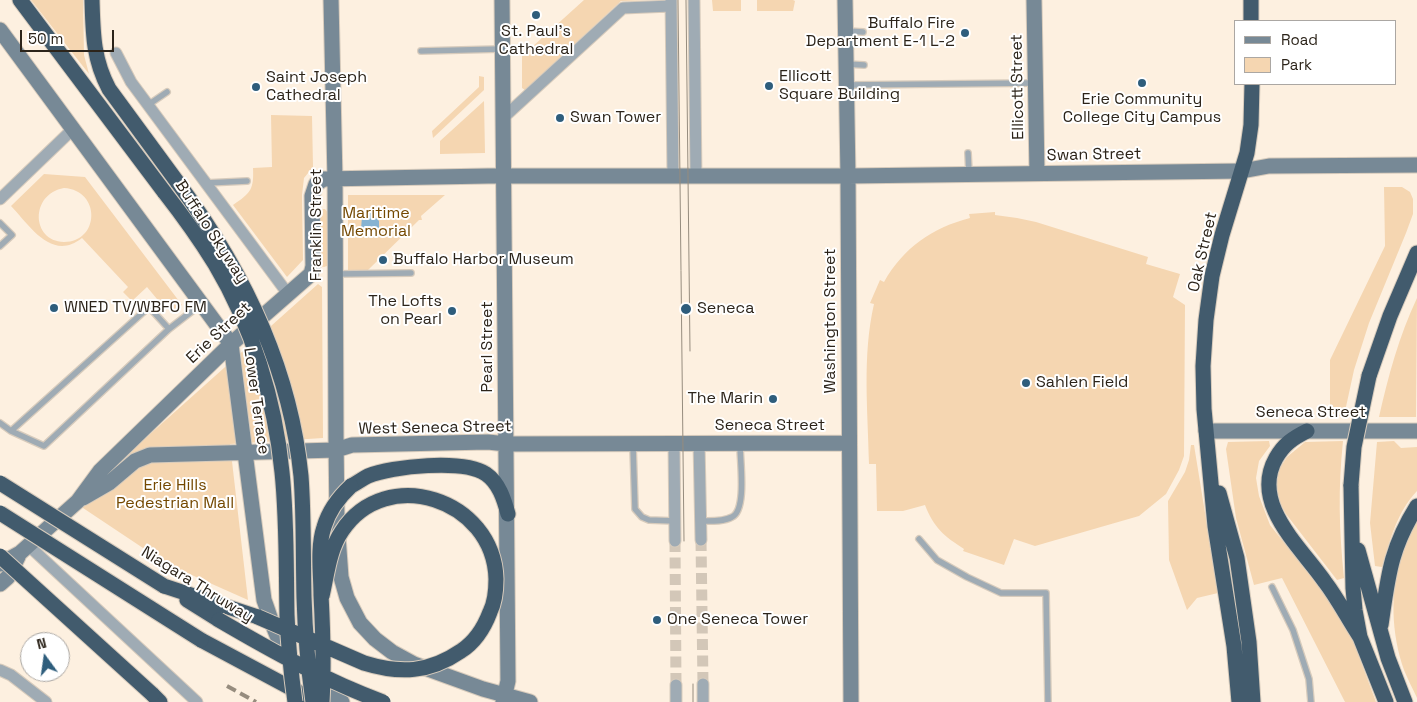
<!DOCTYPE html>
<style>
body{margin:0}
#map{position:relative;width:1417px;height:702px;overflow:hidden;background:#fdf0e0;font-family:"Space Grotesk",sans-serif}
canvas{display:block}
.legend{position:absolute;left:1234px;top:20px;width:162px;height:65px;box-sizing:border-box;background:#fff;border:1px solid #aba7a3;margin:0;padding:6px 9px;list-style:none;font-size:15px;color:#2c241a}
.legend li{display:flex;align-items:center;gap:10px;height:25px}
.legend b{width:25px;border:1px solid #aba7a3}
.north{position:absolute;left:20px;top:632px;width:50px;height:50px;box-sizing:border-box;background:#fff;border:1px solid #aba7a3;border-radius:50%;rotate:346deg;font-size:14px;font-weight:700;line-height:20px;text-align:center;color:#2c241a}
.north::after{content:'';display:block;margin:auto;width:18px;height:22px;background:#2e5d7c;clip-path:polygon(50% 0,100% 100%,50% 72%,0 100%)}
.scale{position:absolute;left:20px;top:30px;width:94px;height:22px;box-sizing:border-box;border:2px solid #2c241a;border-top:0;padding-left:6px;font-size:15px;line-height:18px;white-space:nowrap;color:#2c241a;-webkit-text-stroke:4px #fff;paint-order:stroke}
</style>
<div id="map">
<canvas width="1417" height="702"></canvas>
<ul class="legend">
<li><b style="height:6px;background:#778996"></b>Road</li>
<li><b style="height:14px;background:#f5d6b1"></b>Park</li>
</ul>
<div class="north">N</div>
<div class="scale">50 m</div>
</div>
<script>
const g = document.querySelector('canvas').getContext('2d');
g.lineJoin = 'round';
function paint(path, color) { g.fillStyle = color; g.fill(path, 'evenodd'); }
function stroke(path, color, width, dash) { g.strokeStyle = color; g.lineWidth = width; g.lineCap = dash ? 'butt' : 'round'; g.setLineDash(dash || []); g.stroke(path); }
function write(font, color, halo, rows, align = 'center') {
  g.font = font + ' "Space Grotesk",sans-serif'; g.lineWidth = 4; g.setLineDash([]); g.textBaseline = 'middle'; g.strokeStyle = halo; g.fillStyle = color; for (const [text, x, y, turn = 0] of rows) {
    g.save(); g.translate(x, y); g.rotate((+turn || 0) * Math.PI / 180); g.textAlign = isNaN(turn) ? turn : align; if (halo) g.strokeText(text, 0, 0); g.fillText(text, 0, 0); g.restore();
  }
}
paint(new Path2D(`
 M31,0h52l1,55 5,19z
 M584,0h69l-32,1 -96,89 -3,-2v-32z
 M712,0h29v11h-28z
 M757,0h36l2,1 -2,10h-36z
 M479,76l5,1v13l-51,48 -1,-7 47,-44z
 M484,101l1,52 -45,1v-13z
 M271,115l41,1 1,51 -9,11 -2,17 1,65 -16,17 -54,-72c18,-12 21,-16 20,-37l19,-1z
 M44,174l41,3 97,128 -8,7 -12,-7 -15,-18 -15,14 -9,-9 5,-5 -46,-49c-30,24 -52,-12 -71,-32zM64,188c37,2 36,54 0,54 -33,-1 -34,-48 0,-54z
 M1384,187h18l8,5 3,7v15l-7,19 -37,90 -15,47 -10,46h-14v-56l55,-114z
 M348,195h97l-24,21 1,4h-3l-52,51h-19z
 M322,209h3l3,4v50l-1,3 -3,1 -4,-1v-53z
 M995,212v3l22,3 19,4 112,35 -2,7 34,10 -7,23 12,8 -1,151 -5,14 -13,24 -27,22 -104,30 -21,-7 -10,26 -41,-14 1,-2c-20,-13 -30,-21 -39,-44l-22,6h-26l-1,-47h-7c-1,-53 -7,-108 5,-160l-4,-1 10,-23 4,2c20,-35 48,-54 86,-64l-1,-4z
 M318,284l4,3 1,151 -93,6 18,156 -81,-36 -93,-62z
 M1417,298l-1,119h-37c9,-40 20,-81 38,-119z
 M1269,441l1,5 -11,15 -3,17 3,18 11,29 55,69 26,41 25,67h-31l-63,-124 -28,7 -18,-67 -10,-69 2,-7z
 M1343,441c-5,48 -4,88 1,137l-7,2 -51,-66 -10,-18 -1,-13 3,-12 9,-14 18,-15z
 M1394,441l7,7 16,-1v44c-20,21 -27,49 -35,76l-7,-1 -5,-43 7,-81z
 M1191,445h3l24,148 -21,5 -10,12 -18,-50 -1,-59 17,-29 4,-12z
 M1417,519v179c-4,-9 -9,-18 -13,-28 -13,-36 -14,-78 -3,-115 3,-13 10,-24 16,-36z`), '#f5d6b1');
paint(new Path2D(`
 M369,210l10,11v9l-18,-1 1,-12z`), '#86b3d2');
stroke(new Path2D(`
 M701,540l2,144
 M675,541l1,144`), '#d3c7b8', 11, [11, 5.5]);
const lane = new Path2D(`
 M847,31l16,1
 M421,51l80,-2
 M846,64l18,1
 M846,85l188,-2
 M148,105l19,-13
 M968,153l1,20
 M206,183l41,-2
 M0,223l12,12 -12,11
 M337,274l74,-1
 M0,423l11,8 138,-124 20,22 31,-24
 M11,431l33,15 125,-117
 M633,446l2,63 7,8 7,3 26,1
 M700,521c10,0 23,1 32,-4 15,-7 8,-56 8,-72
 M919,539l18,21 30,17 34,16h45l2,109
 M1272,587l21,43 16,49 2,23`);
const street = new Path2D(`
 M671,0l2,177
 M694,0l2,177
 M116,53l15,29 157,212
 M503,118l120,-110 48,-2
 M0,199l74,-71
 M699,443l2,97
 M674,444l1,97
 M29,546l168,156
 M0,670l11,5 35,27
 M703,684v18
 M676,685v17`);
const secondary = new Path2D(`
 M331,0l4,179 1,259 1,84 4,55 6,21 13,25 15,16 17,13 22,12 69,25 47,13
 M502,0l6,681 -5,21
 M845,0l3,176 3,526
 M1034,0l3,173
 M0,30l231,314 33,256c8,21 13,44 29,61
 M1206,431h211
 M83,498l26,-15 26,-22 15,-6 186,-5 16,-5 136,-3 18,2 343,-1
 M0,564l20,-11 58,-52 22,-30 131,-127 80,-70 2,-8 -1,-70 4,-12 8,-5 164,-3h360l394,-5 27,-5 148,-1
 M0,584l8,-7 10,-20
 M314,683l14,11 14,8`);
const highway = new Path2D(`
 M20,0l145,193
 M92,0c1,33 1,59 17,89l69,94
 M1251,0v21
 M1369,376l21,-60 27,-63
 M1307,431c-14,7 -23,13 -31,27 -26,46 25,89 49,124 13,17 23,37 35,55
 M1351,485l2,103 2,22 5,27 26,65
 M351,486c6,-3 11,-7 17,-10 24,-10 96,-17 118,-2 13,9 18,25 22,40
 M1219,493l18,65 12,84 4,60
 M1358,550l30,108 17,44
 M164,586l94,31
 M187,600l32,20
 M1381,625c7,-48 9,-76 36,-119
 M201,640l116,62
 M152,694l8,8
 M1239,702l-5,-56 -19,-120 -11,-117 -1,-43 3,-46 6,-44 10,-41 25,-82 4,-28 1,-41`);
stroke(lane, '#d7cbbc', 8);
stroke(street, '#d7cbbc', 13);
stroke(secondary, '#d7cbbc', 17);
stroke(highway, '#d7cbbc', 17);
stroke(lane, '#9fabb4', 5.5);
stroke(street, '#9fabb4', 11);
stroke(secondary, '#778996', 15);
stroke(highway, '#425b6d', 15);
stroke(new Path2D(`
 M678,0l6,541
 M686,0l4,351
 M693,684v18`), '#968c7e', 1);
stroke(new Path2D(`
 M227,686l29,16`), '#968c7e', 4, [10, 5]);
const highwayBridge = new Path2D(`
 M178,183c65,87 112,183 123,293 3,40 2,80 3,121 1,35 4,70 9,105
 M165,193c18,23 35,47 50,71 37,62 60,136 67,208 5,47 4,95 5,143 1,29 4,58 8,87
 M0,483l164,103
 M1351,485l3,-38 15,-71
 M0,513l201,127
 M0,556l152,138
 M258,617l106,46c36,11 65,10 97,-12 14,-9 23,-23 29,-39 5,-10 6,-21 6,-33 -2,-80 -110,-115 -154,-48 -13,19 -15,44 -20,65
 M219,620c53,31 107,61 164,82
 M322,702c2,-35 1,-71 -1,-107 0,-22 -4,-47 3,-68 5,-17 14,-29 27,-41`);
stroke(highwayBridge, '#d7cbbc', 17, []);
stroke(highwayBridge, '#425b6d', 15);
for (const [x, y, r, color] of [
 [536,15,5,"#2e5d7c"],
 [965,33,5,"#2e5d7c"],
 [1142,83,5,"#2e5d7c"],
 [769,86,5,"#2e5d7c"],
 [256,87,5,"#2e5d7c"],
 [560,118,5,"#2e5d7c"],
 [383,260,5,"#2e5d7c"],
 [54,308,5,"#2e5d7c"],
 [686,309,6,"#2e5d7c"],
 [452,311,5,"#2e5d7c"],
 [1026,383,5,"#2e5d7c"],
 [773,399,5,"#2e5d7c"],
 [657,620,5,"#2e5d7c"]
]) { const dot = new Path2D(); dot.arc(x, y, r, 0, 2 * Math.PI); g.fillStyle = color; g.fill(dot); stroke(dot, '#fff', 2); }
write('16px', '#2c241a', '#fff', [
 ["Buffalo Fire",955,24,"right"],
 ["Department E-1 L-2",955,42,"right"],
 ["St. Paul's",536,32,"center"],
 ["Cathedral",536,50,"center"],
 ["Ellicott",779,77],
 ["Square Building",779,95],
 ["Saint Joseph",266,78],
 ["Cathedral",266,96],
 ["Erie Community",1142,100,"center"],
 ["College City Campus",1142,118,"center"],
 ["Swan Tower",570,118],
 ["Buffalo Harbor Museum",393,260],
 ["The Lofts",442,302,"right"],
 ["on Pearl",442,320,"right"],
 ["WNED TV/WBFO FM",64,308],
 ["Seneca",697,309],
 ["Sahlen Field",1036,383],
 ["The Marin",763,399,"right"],
 ["One Seneca Tower",667,620]
], 'left');
write('16px', '#2c241a', '#fff', [
 ["Ellicott Street",1018,87,-91],
 ["Swan Street",1094,155,-1],
 ["Franklin Street",317,225,-90],
 ["Buffalo Skyway",211,232,57],
 ["Oak Street",1203,252,-77],
 ["Washington Street",831,321,-90],
 ["Erie Street",219,333,-43],
 ["Pearl Street",488,347,-90],
 ["Lower Terrace",256,401,82],
 ["Seneca Street",1311,413],
 ["Seneca Street",770,426],
 ["West Seneca Street",435,428,-1],
 ["Niagara Thruway",197,585,32]
]);
write('16px', '#744800', '#fff', [
 ["Maritime",376,214],
 ["Memorial",376,232],
 ["Erie Hills",175,486],
 ["Pedestrian Mall",175,504]
]);
</script>
